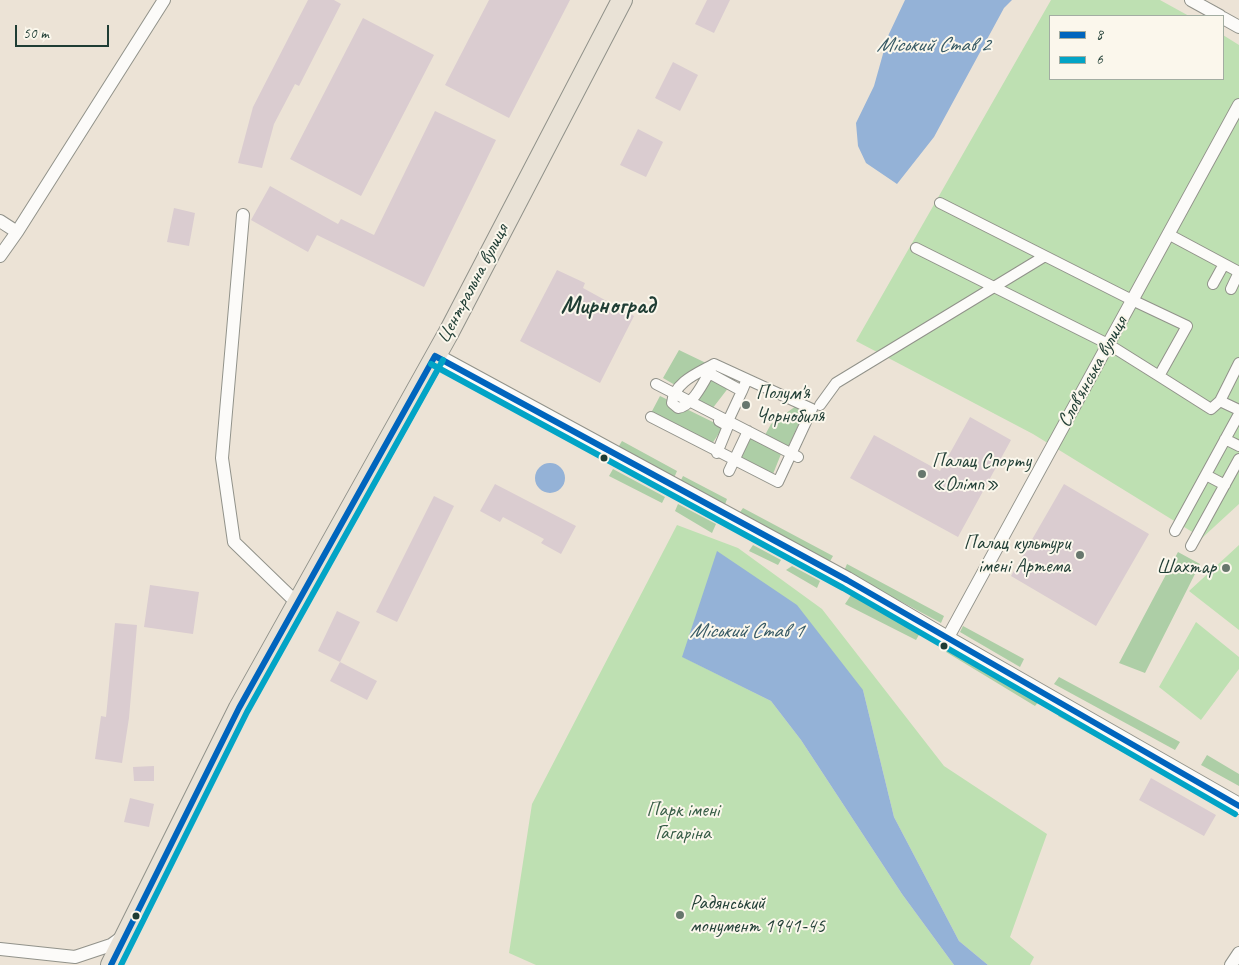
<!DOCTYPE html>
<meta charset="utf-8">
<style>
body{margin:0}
#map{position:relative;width:1239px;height:965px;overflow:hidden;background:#ece3d6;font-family:Caveat,sans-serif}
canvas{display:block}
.legend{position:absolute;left:1049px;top:15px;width:175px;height:65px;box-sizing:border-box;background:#fbf7ec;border:1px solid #a3ada2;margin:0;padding:6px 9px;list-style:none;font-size:15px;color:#1f3d34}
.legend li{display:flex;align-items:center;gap:10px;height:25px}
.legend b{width:25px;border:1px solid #a3ada2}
.scale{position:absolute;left:15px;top:25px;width:94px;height:22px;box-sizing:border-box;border:2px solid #1f3d34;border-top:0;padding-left:6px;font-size:15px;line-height:18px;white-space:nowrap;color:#1f3d34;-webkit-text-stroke:4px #fbf7ec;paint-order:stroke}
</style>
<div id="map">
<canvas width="1239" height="965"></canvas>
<ul class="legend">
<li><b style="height:6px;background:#0065bd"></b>8</li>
<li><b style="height:6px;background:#02a4c6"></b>6</li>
</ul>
<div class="scale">50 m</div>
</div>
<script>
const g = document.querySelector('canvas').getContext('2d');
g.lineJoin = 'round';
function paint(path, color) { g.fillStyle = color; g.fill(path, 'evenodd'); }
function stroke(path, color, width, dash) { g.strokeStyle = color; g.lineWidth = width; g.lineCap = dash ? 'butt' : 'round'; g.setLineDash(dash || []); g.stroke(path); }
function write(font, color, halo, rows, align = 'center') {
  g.font = font + ' Caveat,sans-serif'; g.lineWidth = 4; g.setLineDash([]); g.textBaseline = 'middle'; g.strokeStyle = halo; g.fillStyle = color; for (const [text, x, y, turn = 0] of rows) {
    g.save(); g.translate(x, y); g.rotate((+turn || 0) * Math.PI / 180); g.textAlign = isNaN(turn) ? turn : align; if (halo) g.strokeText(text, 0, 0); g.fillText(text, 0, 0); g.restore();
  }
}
paint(new Path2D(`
 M1051,0h109l29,16h-139v63h173v-44l16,10v459l-37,34 -169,-104 -177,-93z
 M677,525l61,23 84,61 122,157 103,68 -37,103 24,20 -4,8h-42l-29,-24 -65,-124 -31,-127 -180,-33 88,44 30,39 101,154 52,71h-418l-27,-12 23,-149z
 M1239,545v85l-50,-39z
 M1196,622l43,35v12l-38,51 -42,-33z`), '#bee0b2');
paint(new Path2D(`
 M679,350l27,13 -31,22 -12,-7z
 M711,377l18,10 -17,22 -14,-8z
 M660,396l63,31 -11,17 -61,-31z
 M796,406l8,7 -17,36 -22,-14 6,-11z
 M750,438l31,16 -8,20 -32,-15z
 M622,441l55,30 -3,7 -57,-29z
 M613,469l52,28 -3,6 -53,-27z
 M683,476l44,23 -3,8 -44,-25z
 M678,504l38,20 -4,9 -37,-22z
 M743,508l90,48 -4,7 -91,-48z
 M753,545l28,15 -3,5 -29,-14z
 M1178,552l22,12 -55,109 -26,-10z
 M847,564l97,52 -3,7 -97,-52z
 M792,566l28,15 -3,7 -31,-18z
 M851,595l69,38 -4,7 -71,-36z
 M963,626l61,33 -4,8 -60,-35z
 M948,648l92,52 -5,6 -89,-54z
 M1059,677l121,65 -5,8 -121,-66z
 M1063,709l109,60 -5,8 -109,-61z
 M1207,755l32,19v12l-38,-21z`), '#adcea6');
paint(new Path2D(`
 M905,0h107l-8,8 -70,129 -37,47 -31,-21 -8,-17 -2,-23 18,-37 14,-50z
 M535 478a15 15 0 1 1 30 0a15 15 0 1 1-30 0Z
 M717,551l80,54 66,85 31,127 65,124 29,24h-34l-52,-71 -101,-154 -30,-39 -89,-44z`), '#94b2d7');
paint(new Path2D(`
 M308,0h26l7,4 -42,82 -4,-2 -21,40 -12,44 -24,-5 15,-56z
 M489,0h81l-61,118 -64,-33z
 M707,0h23l-16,33 -19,-9z
 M363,18l71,37 -73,141 -71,-37z
 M673,62l25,13 -18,36 -25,-13z
 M435,111l61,29 -72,147 -107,-52 -9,17 -57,-32 19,-34 68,38 3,-5 33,16z
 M638,129l25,13 -17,35 -26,-12z
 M174,208l21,5 -6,33 -22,-4z
 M557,270l28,13 -2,5 51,28 -34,67 -80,-42z
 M970,417l41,23 -53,97 -108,-59 24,-43 66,36z
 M495,484l81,42 -15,28 -20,-11 3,-4 -41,-22 -3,5 -20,-11z
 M1064,484l85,50 -53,92 -85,-50z
 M434,496l20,10 -57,116 -21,-10z
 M150,585l49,7 -6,42 -49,-7z
 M337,611l23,11 -20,40 -22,-11z
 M115,623l22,2 -8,93 -7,45 -27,-4 6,-43 5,1z
 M340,662l37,19 -10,19 -37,-19z
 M154,766v15h-20l-1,-14z
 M1151,778l65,37 -12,21 -65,-36z
 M130,798l24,6 -5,23 -25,-5z`), '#daccd0');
const pedestrian = new Path2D(`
 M940,203l192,97 55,26 -28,50 52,33 9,-8 19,9
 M1168,234l71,38
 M916,248l192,96 51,32
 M1213,284l11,-20
 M1231,289l8,-17
 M709,373l33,18 5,-12
 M656,384l142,73
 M1220,401l19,-38
 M820,405l16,-22 209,-127
 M651,417l127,65 34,-73 -98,-45c-16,9 -40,18 -42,39l6,5c16,-2 28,-31 36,-44
 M728,421l14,-30
 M1225,439l14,7
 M717,453l11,-27 -9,-5
 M729,471l19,-40
 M1206,475l19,10
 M1175,531l64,-117
 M1191,546l48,-87`);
const minor = new Path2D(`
 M1191,0l29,16
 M1223,18l16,9
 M243,215l-21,243 12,84 63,61
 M0,221l17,11 -17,24
 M17,232l147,-232
 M947,639l292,-534
 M0,949l75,8 36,-12 11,-8
 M1231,965l8,-12`);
const tertiary = new Path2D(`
 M435,356l412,224 100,59 292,167`);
const primary = new Path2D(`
 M111,965l128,-257 210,-376 173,-332`);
stroke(pedestrian, '#91928a', 12);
stroke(minor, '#91928a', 14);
stroke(tertiary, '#91928a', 18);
stroke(primary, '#91928a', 22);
stroke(pedestrian, '#fcfbf9', 10);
stroke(minor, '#fcfbf9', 12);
stroke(tertiary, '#fcfbf9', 16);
stroke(primary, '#e9e2d6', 20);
stroke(new Path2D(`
 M435,356l412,224 392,226
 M111,965l128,-257 196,-352`), '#0065bd', 6);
stroke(new Path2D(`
 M431,364l412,224 392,226
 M121,965l126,-253 196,-352`), '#02a4c6', 6);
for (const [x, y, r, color] of [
 [746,405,5,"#67776d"],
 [604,458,4.5,"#1f3d34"],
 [922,474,5,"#67776d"],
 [1080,555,5,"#67776d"],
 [1226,568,5,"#67776d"],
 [944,646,4.5,"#1f3d34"],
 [680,915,5,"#67776d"],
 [136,916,4.5,"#1f3d34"]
]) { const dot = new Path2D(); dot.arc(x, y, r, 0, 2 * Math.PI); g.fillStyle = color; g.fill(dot); stroke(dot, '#fbf7ec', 2); }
write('20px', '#1f3d34', '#fbf7ec', [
 ["Центральна вулиця",473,284,-62],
 ["Слов'янська вулиця",1093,372,-61]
]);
write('20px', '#1f3d34', '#fbf7ec', [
 ["Полум'я",756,394],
 ["Чорнобиля",756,417],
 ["Палац Спорту",932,462],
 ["«Олімп»",932,485],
 ["Палац культури",1070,544,"right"],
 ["імені Артема",1070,567,"right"],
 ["Шахтар",1216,568,"right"],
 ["Радянський",690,904],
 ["монумент 1941-45",690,927]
], 'left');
write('20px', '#375d47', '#fbf7ec', [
 ["Парк імені",683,811],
 ["Гагаріна",683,834]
]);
write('italic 21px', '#375a65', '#fbf7ec', [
 ["Міський Став 2",933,45],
 ["Міський Став 1",746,631]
]);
write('bold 25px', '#1f3d34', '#fbf7ec', [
 ["Мирноград",608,306]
]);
</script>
